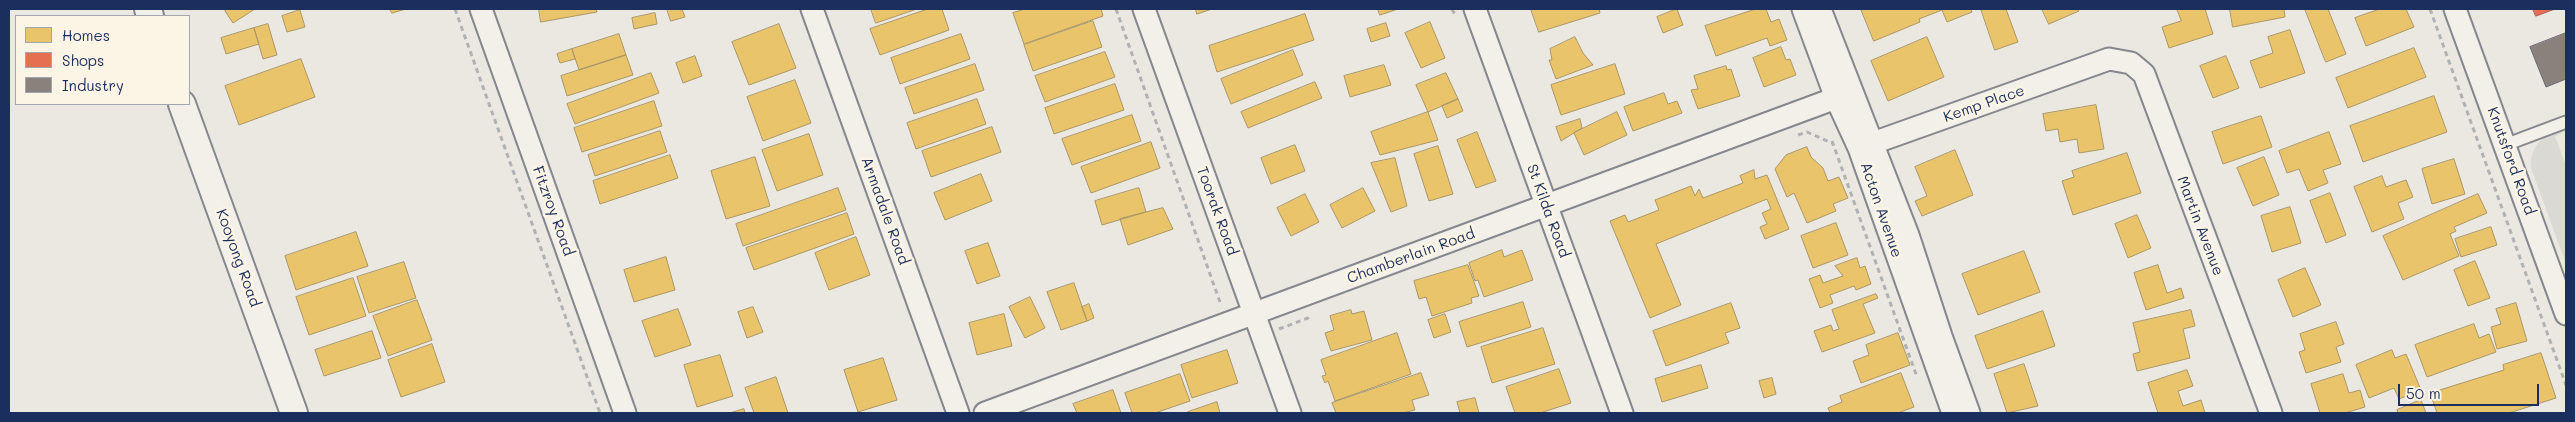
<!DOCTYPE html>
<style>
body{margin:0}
#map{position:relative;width:2575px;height:422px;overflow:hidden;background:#eae8e1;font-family:Mali,sans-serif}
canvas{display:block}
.frame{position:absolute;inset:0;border:10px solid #1b2f5e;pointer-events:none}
.legend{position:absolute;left:15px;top:15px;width:175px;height:90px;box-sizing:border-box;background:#fcf5e5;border:1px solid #a2a6af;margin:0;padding:6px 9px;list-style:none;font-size:15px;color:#1b2f5e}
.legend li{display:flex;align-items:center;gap:10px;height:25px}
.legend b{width:25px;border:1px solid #a2a6af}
.scale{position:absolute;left:2398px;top:384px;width:141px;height:22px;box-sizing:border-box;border:2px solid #1b2f5e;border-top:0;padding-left:6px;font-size:15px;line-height:18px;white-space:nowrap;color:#1b2f5e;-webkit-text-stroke:4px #fcf5e5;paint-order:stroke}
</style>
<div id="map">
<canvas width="2575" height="422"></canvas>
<div class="frame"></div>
<ul class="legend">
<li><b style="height:14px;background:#e9c46a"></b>Homes</li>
<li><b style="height:14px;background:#e76f51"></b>Shops</li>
<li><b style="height:14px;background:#8a817c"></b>Industry</li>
</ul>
<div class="scale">50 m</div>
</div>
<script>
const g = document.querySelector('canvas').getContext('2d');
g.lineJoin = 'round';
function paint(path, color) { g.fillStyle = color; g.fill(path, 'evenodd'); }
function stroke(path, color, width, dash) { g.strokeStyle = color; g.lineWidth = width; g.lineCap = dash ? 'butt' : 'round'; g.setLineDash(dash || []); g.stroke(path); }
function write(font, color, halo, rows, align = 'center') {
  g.font = font + ' Mali,sans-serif'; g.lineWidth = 5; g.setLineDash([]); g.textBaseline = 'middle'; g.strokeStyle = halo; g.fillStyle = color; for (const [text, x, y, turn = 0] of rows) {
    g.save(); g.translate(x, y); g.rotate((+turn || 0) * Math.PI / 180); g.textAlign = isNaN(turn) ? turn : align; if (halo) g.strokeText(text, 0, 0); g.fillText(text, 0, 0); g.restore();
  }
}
paint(new Path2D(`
 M2566,125v6l-11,5 11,30v98l-35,-96c-2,-24 15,-34 35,-43z`), '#dbd9d4');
const homes = new Path2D(`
 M228,9h27l-22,14 -8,-12z
 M390,9h16l-14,4z
 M539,9h57l1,3 -56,10z
 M667,9h15l3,8 -14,4z
 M871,9h46l-41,14z
 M928,9h14l7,21 -69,25 -10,-26z
 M1025,9h76l2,7 -79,28 -11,-31z
 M1196,9h16l-15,5z
 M1378,9h20l-18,6z
 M1531,9h68l1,4 -61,19z
 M1677,9l6,16 -20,8 -6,-16z
 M1756,9h10l5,13 8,-3 8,21 -17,6 -3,-8 -51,18 -11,-30z
 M1861,9h110l1,3 -25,10 -5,-12 -23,9 1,3 -46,19z
 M1981,9h25l12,33 -23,8z
 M2042,9h36l1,2 -30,13z
 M2177,9h28l8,25 -44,14 -7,-21 19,-6z
 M2230,9h54l1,8 -52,10z
 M2305,9h23l18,45 -20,8z
 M2380,9h26l8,18 -48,19 -11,-28z
 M300,10l5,17 -18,5 -5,-16z
 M655,13l2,11 -23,5 -2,-11z
 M1305,14l9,26 -97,32 -8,-26z
 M1093,21l9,26 -69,24 -9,-26z
 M1430,22l15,36 -24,10 -16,-35z
 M1386,23l4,13 -19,6 -4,-13z
 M268,24l9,31 -14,4 -9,-31z
 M779,24l17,44 -47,17 -17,-43z
 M254,28l5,16 -33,10 -5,-16z
 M2290,30l15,43 -45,15 -10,-27 23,-8 -5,-16z
 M619,34l7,21 -47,15 -7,-21z
 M961,34l9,25 -70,25 -9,-26z
 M1575,37l8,16 10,12 -37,14 -7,-19h3l-2,-11z
 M1927,37l17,40 -56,24 -17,-40z
 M1781,47l5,13 4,-1 6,16 -32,12 -11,-29z
 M2414,48l12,29 -78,31 -12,-30z
 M572,49l3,10 -15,4 -3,-9z
 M1293,50l10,25 -72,29 -10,-25z
 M1105,52l10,25 -70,25 -10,-26z
 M626,55l7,20 -66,21 -6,-20z
 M695,56l7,20 -19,7 -7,-20z
 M2226,56l13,32 -26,10 -13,-32z
 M301,59l14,38 -76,28 -14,-39z
 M975,64l9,26 -70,24 -9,-26z
 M1615,64l10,30 -64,21 -10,-30z
 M1384,65l7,20 -41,12 -6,-21z
 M1726,66l1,4 4,-1 9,27 -42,13 -7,-19 7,-1 -4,-13z
 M651,73l8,20 -84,31 -8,-20z
 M1446,73l12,26 -30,13 -12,-27z
 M795,80l16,43 -48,18 -16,-44z
 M1315,82l7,16 -74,30 -7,-16z
 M1115,84l9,26 -70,24 -9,-26z
 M1664,93l4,11 9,-3 5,12 -49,18 -9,-24z
 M2434,96l13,36 -84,30 -13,-36z
 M977,99l9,25 -70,25 -9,-26z
 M1458,99l5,12 -16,7 -5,-12z
 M654,101l8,25 -80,26 -8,-24z
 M2096,105l8,44 -25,4 -2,-14 -17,3 -2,-13 -12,2 -3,-17z
 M1428,112l10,28 -58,15 -9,-23z
 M1617,112l10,23 -43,20 -10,-22z
 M1132,115l9,26 -69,24 -10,-26z
 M2261,116l11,31 -49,17 -11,-32z
 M1580,119l2,9 -21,13 -5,-14z
 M992,127l9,25 -70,25 -9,-26z
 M660,131l7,21 -72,24 -7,-21z
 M1477,132l19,49 -20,7 -19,-48z
 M2329,132l12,32 -18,6 5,13 -20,8 -9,-22 -12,4 -8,-22z
 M809,134l14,41 -46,16 -15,-41z
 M1151,142l9,26 -69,25 -10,-26z
 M1295,145l10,26 -34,13 -10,-26z
 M1438,146l15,48 -24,7 -15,-47z
 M1807,147l4,10 12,11 5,13 11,-4 9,21 -15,6 3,7 -29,12 -13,-30 -7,4 -12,-28 11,-14z
 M1955,150l18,45 -51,21 -7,-15 12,-5 -12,-29z
 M2127,153l14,40 -68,22 -11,-34 12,-4 -2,-6z
 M670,155l8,23 -78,26 -7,-23z
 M755,157l15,49 -44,13 -15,-48z
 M2264,157l15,38 -26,11 -16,-38z
 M1395,158l12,48 -16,6 -20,-49z
 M2454,159l11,35 -33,10 -10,-35z
 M1754,170l1,9 12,-4 22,54 -24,10 -5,-12 7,-3 -5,-11 9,-4 -4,-10 -111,45 25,61 -31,13 -40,-97 15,-6 3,7 31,-12 -4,-10 36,-14 4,10 4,-7 4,9 40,-15 -3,-7z
 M981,174l11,27 -47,19 -11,-27z
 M2382,176l4,11 20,-7 7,17 -15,6 6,16 -32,13 -18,-45z
 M838,188l8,22 -103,36 -7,-22z
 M1139,188l7,24 -44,13 -7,-24z
 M1363,188l12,23 -33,17 -12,-23z
 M2330,193l16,42 -20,8 -16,-42z
 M1305,194l14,28 -28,14 -14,-28z
 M2478,194l9,19 -33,14 2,4 -6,3 9,22 -56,24 -20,-44z
 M2290,207l11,36 -29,9 -11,-36z
 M1163,208l10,21 -45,16 -8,-26z
 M847,213l7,21 -100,36 -8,-22z
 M2137,215l14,33 -23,10 -13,-34z
 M1836,223l12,32 -35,13 -12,-32z
 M2491,227l6,18 -36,12 -6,-18z
 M356,232l12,34 -72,24 -11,-34z
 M856,237l14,38 -41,15 -14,-37z
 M988,243l12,33 -23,8 -12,-33z
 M1502,250l2,7 18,-7 11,30 -49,17 -6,-17 -3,1 -6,-18z
 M2024,251l16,41 -62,23 -16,-41z
 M666,257l9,33 -41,12 -10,-32z
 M1857,258l3,10 5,-2 6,18 -15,6 -2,-4 -24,9 3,8 -13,5 -11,-29 11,-4 3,8 20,-7 -8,-10z
 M2475,261l15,37 -22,8 -14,-36z
 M404,262l12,36 -47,15 -12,-36z
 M1468,265l11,31 -8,2 1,5 -40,13 -6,-19 -7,2 -5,-18z
 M2158,265l9,28 14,-5 3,10 -38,12 -12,-37z
 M2305,268l16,37 -28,12 -15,-37z
 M353,278l13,38 -57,19 -13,-38z
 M1074,283l13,38 -26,9 -14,-38z
 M1876,294l2,4 -15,6 12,29 -53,19 -8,-21 17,-6 2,6 6,-2 -7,-19z
 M1030,297l15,31 -20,10 -16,-31z
 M417,300l15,40 -44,16 -15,-40z
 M1523,302l8,25 -64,20 -8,-25z
 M1731,303l9,25 -15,5 4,10 -63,23 -13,-35z
 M2516,303l11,38 -30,8 -6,-22 10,-3 -5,-15z
 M1089,304l5,14 -7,3 -5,-14z
 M753,307l10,25 -16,6 -9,-26z
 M678,309l13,36 -36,12 -13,-36z
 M1351,310l1,4 12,-3 8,29 -41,11 -6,-18 9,-3 -4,-14z
 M2191,310l4,16 -12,3 7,29 -53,13 -4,-17 7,-2 -7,-29z
 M2043,311l12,35 -68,23 -12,-33z
 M1004,314l8,32 -35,9 -8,-32z
 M1445,314l6,18 -17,6 -6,-18z
 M2336,322l8,22 -8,3 5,15 -35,11 -7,-21 6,-2 -5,-16z
 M2474,324l5,14 10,-4 7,18 -69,25 -12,-32z
 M1543,328l12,36 -63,19 -11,-36z
 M372,331l9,27 -57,18 -9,-26z
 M1397,333l14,41 -76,27 -7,-20 -3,2 -3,-7 4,-1 -5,-15z
 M1898,333l12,32 -49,18 -8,-22 16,-6 -3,-10z
 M432,344l13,38 -44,15 -13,-37z
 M1227,350l11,33 -46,15 -11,-33z
 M2392,350l3,8 11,-4 15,36 -22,9 -5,-11 -25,10 -13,-33z
 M2541,353l15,45 -47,15h-72l-7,-20 74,-23 -1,-5z
 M720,355l13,41 -36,11 -13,-42z
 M883,358l14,42 -39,12 -14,-42z
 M2024,364l14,42 -31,7 -13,-39z
 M1701,365l7,23 -46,14 -7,-23z
 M1559,369l12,34 -31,10h-25l-9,-26z
 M2187,370l6,16 -15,5 5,15 18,-6 4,13h-47l-10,-30z
 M1421,373l8,22 -17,5 3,10 -12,3h-67l-4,-10z
 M1901,373l13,34 -16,6h-68l-2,-5 14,-6 -2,-6z
 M1180,374l10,27 -35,12h-23l-7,-20z
 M2343,374l6,19 11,-3 5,17 -20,6h-25l-9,-29z
 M776,377l12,36h-34l-9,-25z
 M1772,378l4,16 -12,4 -5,-17z
 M1113,390l8,23h-44l-4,-9z
 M1475,398l4,15h-19l-3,-11z
 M2421,400l5,13h-28l-1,-3z
 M1217,402l3,11h-31l-1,-1z
 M744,409l1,4h-15z`);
paint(homes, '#e9c46a');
stroke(homes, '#ab9766', 1);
const shops = new Path2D(`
 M2533,9h22l-19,7z`);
paint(shops, '#e76f51');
stroke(shops, '#aa5c55', 1);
const industry = new Path2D(`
 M2566,33v46l-20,8 -16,-40z`);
paint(industry, '#8a817c');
stroke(industry, '#696873', 1);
const service = new Path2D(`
 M2505,145l61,-23`);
const minor = new Path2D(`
 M481,9l144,404
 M812,9l146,404
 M1144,9l146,404
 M1475,9l147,404
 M1803,9l33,89 23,50 94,265
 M1820,9l88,226 33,101 28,77
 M2455,9l111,305
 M1859,148l250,-89 22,4 13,11 127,339
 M985,413l851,-315`);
const tertiary = new Path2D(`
 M148,9l2,7
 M182,104l112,309`);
stroke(service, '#84878d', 15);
stroke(minor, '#84878d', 25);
stroke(tertiary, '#84878d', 30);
stroke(new Path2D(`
 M455,9l145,404
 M1116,9l105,296
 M1452,9l3,6
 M2430,9l136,376
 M1798,135l9,-3 25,11
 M1832,141l85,236
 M1279,329l29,-11 3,-4`), '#b0b2b3', 3, [5, 4]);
stroke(service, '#f3f0ea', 11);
stroke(minor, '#f3f0ea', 21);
stroke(tertiary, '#f3f0ea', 26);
write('15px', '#1b2f5e', '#fcf5e5', [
 ["Kemp Place",1984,104,-19],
 ["Knutsford Road",2511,161,70],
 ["Acton Avenue",1881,210,71],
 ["Fitzroy Road",553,211,70],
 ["Armadale Road",885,211,70],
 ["Toorak Road",1217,211,70],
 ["St Kilda Road",1548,211,70],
 ["Martin Avenue",2200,226,69],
 ["Chamberlain Road",1411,256,-20],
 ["Kooyong Road",238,258,70]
]);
</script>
